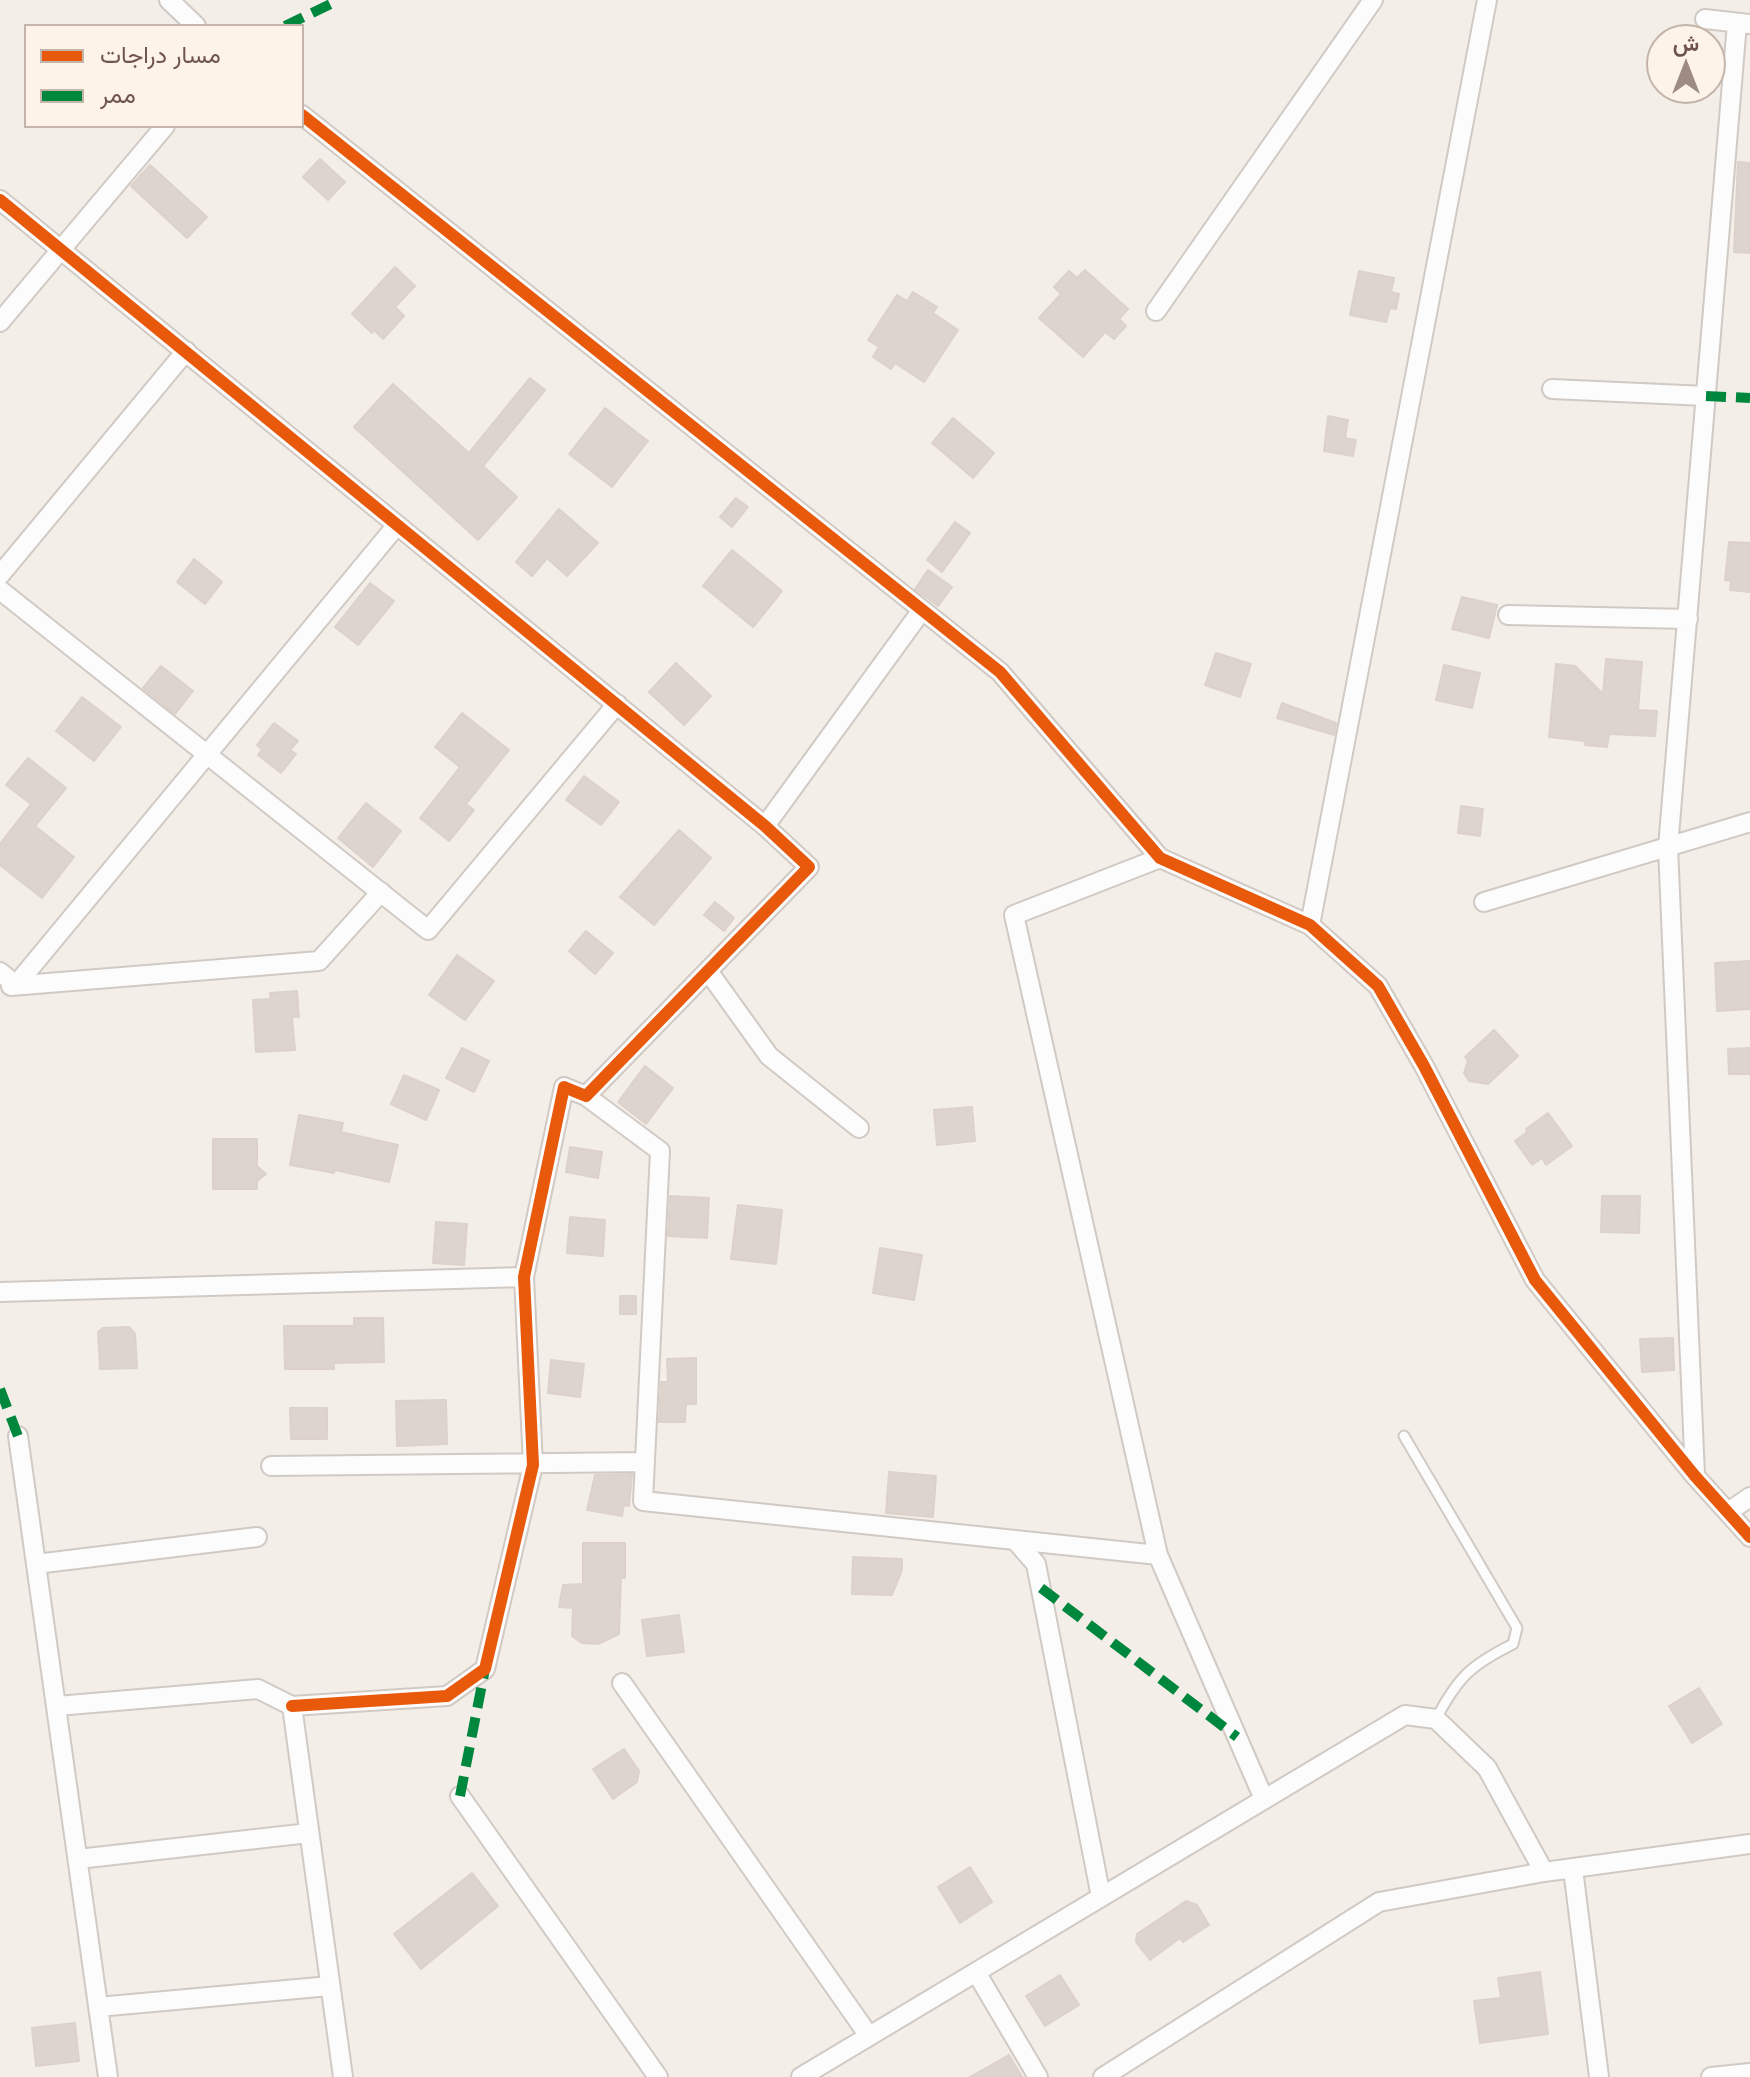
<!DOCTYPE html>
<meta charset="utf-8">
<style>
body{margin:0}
#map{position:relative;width:1750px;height:2077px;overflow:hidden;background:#f4eee8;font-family:"Noto Sans",Vazirmatn,sans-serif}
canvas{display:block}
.legend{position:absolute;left:24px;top:24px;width:280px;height:104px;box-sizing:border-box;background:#fdf3e9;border:2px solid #c4b4aa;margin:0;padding:10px 14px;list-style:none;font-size:24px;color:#6f554c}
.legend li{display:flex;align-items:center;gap:16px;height:40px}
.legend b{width:40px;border:2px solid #c4b4aa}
.north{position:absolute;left:1646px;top:24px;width:80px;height:80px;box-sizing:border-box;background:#fdf3e9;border:2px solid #c4b4aa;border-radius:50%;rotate:0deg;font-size:22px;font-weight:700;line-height:32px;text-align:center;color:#6f554c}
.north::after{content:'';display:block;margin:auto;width:28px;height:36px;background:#9e8b83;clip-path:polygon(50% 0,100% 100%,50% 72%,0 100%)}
</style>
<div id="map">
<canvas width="1750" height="2077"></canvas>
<ul class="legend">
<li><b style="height:10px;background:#e8590c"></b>مسار دراجات</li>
<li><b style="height:10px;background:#00873e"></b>ممر</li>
</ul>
<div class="north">ش</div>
</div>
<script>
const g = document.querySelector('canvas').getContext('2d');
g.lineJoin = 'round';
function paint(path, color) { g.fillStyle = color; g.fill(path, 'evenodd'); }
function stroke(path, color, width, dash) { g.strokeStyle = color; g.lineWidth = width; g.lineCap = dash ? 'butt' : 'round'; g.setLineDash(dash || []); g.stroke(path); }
const building = new Path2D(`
 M320,159l25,23 -17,18 -25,-23z
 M1738,162l12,1v90l-16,-1z
 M150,165l57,52 -20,21 -56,-52z
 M395,267l20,19 -20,21 9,9 -21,23 -9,-9 -2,3 -20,-19z
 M1085,270l43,39 -9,10 7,7 -12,13 -9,-7 -22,25 -44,-39 22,-24 -7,-7 15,-16 8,7z
 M1359,271l35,7 -3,14 8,2 -3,15 -6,-1 -4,14 -36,-7z
 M913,292l24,15 -4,6 25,17 -34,52 -29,-19 -4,6 -18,-12 6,-10 -11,-7 29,-45 10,6z
 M530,378l15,12 -62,76 34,31 -39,43 -124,-113 39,-43 76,69z
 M605,408l43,33 -36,46 -43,-33z
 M1328,416l20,4 -3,18 11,2 -3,16 -29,-5z
 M953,418l41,35 -21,25 -41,-35z
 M736,498l12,9 -16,20 -12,-10z
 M559,509l39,34 -31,33 -20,-18 -15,18 -16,-14z
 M955,522l15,11 -28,39 -15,-12z
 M1729,542l21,1v49l-20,-2 1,-9 -6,-1z
 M732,550l50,41 -29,36 -50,-41z
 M194,559l28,23 -17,22 -28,-22z
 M928,570l24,17 -14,19 -23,-17z
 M370,583l24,18 -36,44 -23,-18z
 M1462,597l35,8 -8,33 -37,-9z
 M1216,653l35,11 -11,33 -35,-12z
 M1606,659l36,3 -4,48 19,1 -2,25 -46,-2 -2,13 -22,-2v-4l-36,-4 7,-73 19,2 28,28z
 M676,663l35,33 -27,29 -35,-33z
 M1444,665l36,8 -8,35 -36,-8z
 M161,666l32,25 -18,23 -32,-26z
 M82,697l39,30 -27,34 -38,-30z
 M1282,703l54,20 -2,12 -57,-17z
 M462,713l47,37 -43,54 8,6 -25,31 -29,-23 40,-51 -25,-20z
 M274,723l24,18 -8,9 6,4 -15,19 -23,-18 4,-5 -5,-5z
 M28,758l38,30 -31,38 39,31 -32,41 -42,-33v-21l31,-40 -25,-19z
 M584,776l35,26 -18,23 -35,-25z
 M366,803l35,28 -28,36 -35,-29z
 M1461,806l22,3 -3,27 -22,-3z
 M679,830l32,28 -57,67 -34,-28z
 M715,902l19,16 -10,13 -20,-16z
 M586,931l27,22 -18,21 -26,-23z
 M457,955l37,26 -29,39 -36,-25z
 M1750,961v48l-33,2 -2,-48z
 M297,991l2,26h-7l3,33 -39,2 -3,-52 18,-1 -1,-6z
 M1494,1030l24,26 -30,28 -19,-3 -5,-8 4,-12 -3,-4z
 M462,1048l27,13 -15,31 -28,-14z
 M1750,1048v26h-21l-1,-25z
 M645,1066l28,22 -27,36 -28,-22z
 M404,1075l35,15 -13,30 -35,-16z
 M972,1107l3,34 -38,4 -3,-35z
 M1548,1113l24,33 -26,19 -4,-7 -10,7 -17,-24 12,-9 -1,-3z
 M299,1115l44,8 -2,9 57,13 -9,37 -54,-12 -1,3 -44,-8z
 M213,1139h44v27l9,8 -9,7v8h-44z
 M570,1147l32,5 -4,26 -32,-6z
 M670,1196l39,2 -2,40 -39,-2z
 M1602,1196h38l-1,37 -38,-1z
 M738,1205l44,5 -6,54 -45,-5z
 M570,1217l35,3 -2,36 -36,-3z
 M436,1222l31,2 -3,41 -31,-2z
 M880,1248l42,7 -8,45 -41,-7z
 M620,1296h16v18h-16z
 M354,1318h29l1,44 -50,1v6h-49l-1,-43h70z
 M129,1327l6,7 2,34 -37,1 -2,-37 5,-4z
 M1673,1338l1,32 -32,2 -2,-33z
 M696,1358v46h-10l-1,18h-26l2,-40h7l-1,-23z
 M551,1360l33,4 -4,33 -32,-4z
 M446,1400l1,44 -50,2 -1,-45z
 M290,1408h37v31h-36z
 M889,1472l47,4 -3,41 -47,-4z
 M632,1474l-3,32 -5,-1 -2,11 -35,-6 8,-35z
 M583,1543h42v35h-4l-2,56 -21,10 -16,-1 -10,-7 1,-28 -14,-1 4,-22 20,-1z
 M853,1557l49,2v11l-10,25 -40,-1z
 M679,1615l5,37 -37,4 -5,-36z
 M1699,1688l23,36 -30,19 -23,-37z
 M624,1749l15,22 -2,11 -24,17 -20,-30z
 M970,1867l22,35 -32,21 -22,-36z
 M472,1873l26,33 -77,63 -27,-35z
 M1186,1901l11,4 12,20 -26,17 -3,-4 -30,22 -14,-18 1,-8z
 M1540,1972l8,62 -68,9 -6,-42 27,-3 -3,-20z
 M1060,1975l19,30 -34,21 -19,-30z
 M75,2023l4,38 -43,5 -4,-38z
 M1009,2055l13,22h-52z`);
paint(building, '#ddd4ce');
stroke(building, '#dcd1cb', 2);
const service = new Path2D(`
 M1404,1436l113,192 -4,16c-42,21 -55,33 -77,75`);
const minor = new Path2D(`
 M169,0l27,26
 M1705,19l45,5
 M302,115l698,557 160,186 150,67 68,61 46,80 111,214 160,196 55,61
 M0,200l765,626 44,41 -223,229 -22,-9 -40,190 9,188 -48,204 -38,27 -155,10
 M1156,311l217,-311
 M0,322l165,-196
 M1552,389l154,7
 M0,575l186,-224
 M0,590l428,340 189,-226
 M1508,615l180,4
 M765,826l157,-216
 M1160,858l-146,57 144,640 106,244
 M1484,902l266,-80
 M1310,925l177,-925
 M708,971l61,85 90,72
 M0,972l16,13 381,-460
 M11,986l308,-25 62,-69
 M586,1096l74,55 -17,350 515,54
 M0,1292l524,-15
 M18,1436l90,641
 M271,1466l374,-4
 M1695,1476l-27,-629 69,-824
 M1728,1512l22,-15
 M1015,1540l21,24 65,333
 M36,1564l221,-27
 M622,1683l247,353
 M57,1706l201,-17 34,17 51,371
 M460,1796l198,281
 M78,1859l231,-26
 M1573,1869l26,208
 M976,1972l62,105
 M98,2007l232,-21
 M801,2077l604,-362 31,4 51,49 57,104
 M1103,2077l276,-175 165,-30 206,-28
 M1711,2077l39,-4`);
stroke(service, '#d1cac4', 13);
stroke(minor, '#d1cac4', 22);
stroke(service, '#fdfcfc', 9);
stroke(minor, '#fdfcfc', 18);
stroke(new Path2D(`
 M285,26l54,-26
 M1706,396l44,2
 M0,1389l18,47
 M1041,1588l196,149
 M460,1796l25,-127`), '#00873e', 10, [20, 10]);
stroke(new Path2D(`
 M302,115l698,557 160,186 150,67 68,61 46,80 111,214 160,196 55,61
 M0,200l765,626 44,41 -223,229 -22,-9 -40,190 9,188 -48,204 -38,27 -155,10`), '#e8590c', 12);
</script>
